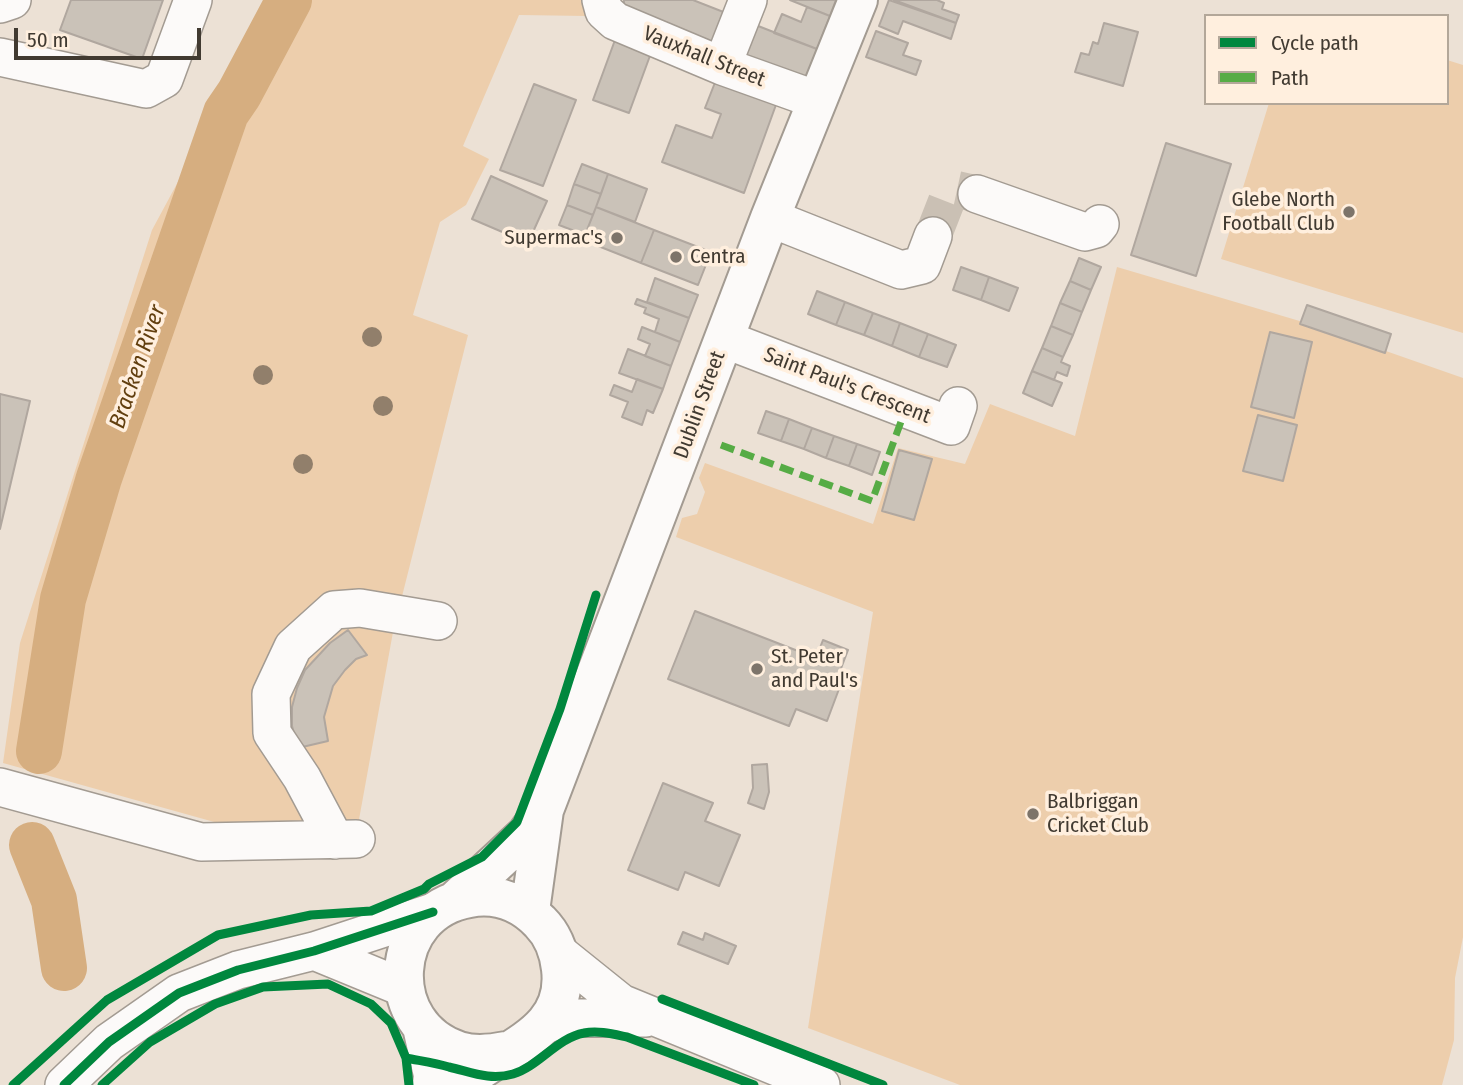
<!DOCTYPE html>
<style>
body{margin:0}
#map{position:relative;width:1463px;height:1085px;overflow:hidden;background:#ece1d5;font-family:"Fira Sans Condensed",sans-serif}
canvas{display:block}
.legend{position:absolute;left:1204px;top:14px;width:245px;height:91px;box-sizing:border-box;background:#ffefde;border:2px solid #b3a799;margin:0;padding:9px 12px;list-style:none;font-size:21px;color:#413a31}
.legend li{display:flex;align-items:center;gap:14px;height:35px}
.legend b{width:35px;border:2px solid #b3a799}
.scale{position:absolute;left:14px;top:28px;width:187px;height:32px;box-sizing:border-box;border:4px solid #413a31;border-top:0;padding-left:9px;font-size:21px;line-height:24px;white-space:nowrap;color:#413a31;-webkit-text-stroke:5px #ffefde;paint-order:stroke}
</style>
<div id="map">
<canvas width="1463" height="1085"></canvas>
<ul class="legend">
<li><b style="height:9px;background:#00873e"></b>Cycle path</li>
<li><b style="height:9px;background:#56ac45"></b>Path</li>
</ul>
<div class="scale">50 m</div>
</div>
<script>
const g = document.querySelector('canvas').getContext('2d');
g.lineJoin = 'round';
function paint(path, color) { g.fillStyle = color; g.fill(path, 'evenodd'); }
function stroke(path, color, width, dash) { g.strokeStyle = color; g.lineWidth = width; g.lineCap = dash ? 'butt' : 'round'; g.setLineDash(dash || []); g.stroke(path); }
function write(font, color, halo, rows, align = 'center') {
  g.font = font + ' "Fira Sans Condensed",sans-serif'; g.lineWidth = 7; g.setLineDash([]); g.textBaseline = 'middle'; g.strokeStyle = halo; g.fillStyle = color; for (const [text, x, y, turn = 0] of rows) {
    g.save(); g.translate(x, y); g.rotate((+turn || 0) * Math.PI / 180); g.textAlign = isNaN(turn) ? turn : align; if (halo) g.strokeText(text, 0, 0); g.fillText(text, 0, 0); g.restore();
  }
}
paint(new Path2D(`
 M276,0h310l1,16 -68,-1 -56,131 26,13 -23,46 -26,17 -27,93 55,20 -75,297 -35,193h-133l-222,-62 17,-120 132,-413z
 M1447,60l16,5v268l-242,-74 48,-156h178z
 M1117,267l186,55 160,56v559l-8,41 -1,62 -12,45h-482l-152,-57 65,-416 -197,-75 6,-19 15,-4 8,-22 -6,-14 6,-15 168,61 25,-76 67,16 25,-60 85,32z`), '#edceac');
stroke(new Path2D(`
 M39,751l24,-152 36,-121 127,-365 13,-19 50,-94
 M32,845l22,55 10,68`), '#d6ae80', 46);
const building = new Path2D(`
 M71,0h92l-21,59 -82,-29z
 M624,0h69l33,13 -3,34 -90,-33 -9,-10z
 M790,0h46l-6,16z
 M889,0l67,23 -5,16 -48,-18 -5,13 -19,-8z
 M894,0h43l7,3 -2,6 17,6 -3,8z
 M807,7l23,9 -13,33 -43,-16 8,-19 19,8z
 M1104,23l34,9 -15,54 -48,-14 6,-19 8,2 4,-13 5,2z
 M753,24l64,25 -13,34 -64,-25z
 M876,31l32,12 -5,12 18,6 -5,14 -50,-18z
 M615,40l36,13 -22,60 -36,-13z
 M716,80l61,22 -33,91 -82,-31 14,-37 36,13 9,-24 -16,-6z
 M534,84l42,16 -33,86 -43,-16z
 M1166,143l65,21 -35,112 -65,-21z
 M582,164l26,10 -7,20 -27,-10z
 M608,174l39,15 -12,33 -39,-15z
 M491,176l56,25 -19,42 -56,-24z
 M574,184l27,10 -8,21 -26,-10z
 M567,205l26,10 -8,20 -26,-10z
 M596,207l58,23 -13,33 -58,-23z
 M654,230l57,22 -13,33 -57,-22z
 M1079,258l22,9 -10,23 -21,-9z
 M961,267l28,10 -8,23 -28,-10z
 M989,277l29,11 -9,23 -28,-11z
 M655,278l43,17 -9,23 -42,-16z
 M1070,281l21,9 -9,22 -22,-9z
 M817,291l28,11 -9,23 -28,-11z
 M637,299l52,19 -9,24 -25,-10 4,-13 -15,-6 2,-5 -11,-4z
 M845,302l28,11 -9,22 -28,-10z
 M1060,303l22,9 -9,23 -22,-9z
 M1307,305l84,29 -6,19 -85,-29z
 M873,313l27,10 -8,23 -28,-11z
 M900,323l28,11 -9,23 -27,-11z
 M1051,326l22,9 -10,22 -21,-9z
 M642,327l38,15 -9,24 -26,-10 5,-12 -12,-5z
 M1270,332l42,10 -18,76 -43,-11z
 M928,334l28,11 -9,22 -28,-10z
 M1042,348l21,9 -2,5 9,4 -3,10 -10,-4 -3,8 -22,-9z
 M628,349l43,17 -8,23 -44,-16z
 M1032,371l30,12 -10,23 -29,-13z
 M637,379l26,10 -10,24 -6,-3 -5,15 -20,-8 6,-15 -18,-7 4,-10 18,7z
 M0,394l30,7 -30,128z
 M766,411l23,8 -8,22 -23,-8z
 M1258,415l39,10 -14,56 -40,-10z
 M789,419l23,9 -8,21 -23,-8z
 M812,428l22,8 -8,22 -22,-9z
 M834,436l23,8 -8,22 -23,-8z
 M857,444l23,8 -8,23 -23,-9z
 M899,450l33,9 -18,61 -32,-9z
 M695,611l121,47 7,-18 25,10 -14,37 5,2 -12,32 -31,-12 -7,17 -121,-47z
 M348,630l19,25 -11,4 -11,11 -12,16 -9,31 4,24 -30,7 -6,-22v-19l5,-19 8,-18 13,-14 12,-13z
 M767,764l2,28 -5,17 -16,-6 5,-15 -1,-23z
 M663,783l50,20 -8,18 35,14 -21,51 -34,-14 -7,18 -50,-20z
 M683,932l20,8 2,-7 31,13 -8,18 -50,-20z`);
paint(building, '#cac2b8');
stroke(building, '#b0a79f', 2);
stroke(new Path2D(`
 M933,236l16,-41 5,-6 23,5`), '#cac0b4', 37, [37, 18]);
const minor = new Path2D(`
 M601,0l3,11 11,10 107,45 95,34
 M0,4l12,-4
 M0,57l146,32 18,-10 29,-79
 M722,66l26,-66
 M977,194l108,38 11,-3 4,-5
 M770,218l131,52 21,-5 11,-29
 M724,339l227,87 7,-20
 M0,787l201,55 155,-3
 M335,840l-33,-62 -30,-45 -1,-39 22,-47 41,-37 26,-2 78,13
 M314,951l90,37
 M560,954l61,49 200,82
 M545,1025l19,-7h82
 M64,1085l45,-43 70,-49 59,-23 76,-19 119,-39`);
const major = new Path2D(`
 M456,900l70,-65 18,-25
 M530,911l14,-101 226,-592 88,-218
 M422,1027l11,48 -1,10
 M461,1085c39,-37 108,-49 100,-116 -2,-18 -8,-34 -21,-47 -19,-20 -44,-29 -71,-24 -82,14 -88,128 -10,153 16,5 32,3 47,0`);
stroke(minor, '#a39b92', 40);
stroke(major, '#a39b92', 42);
stroke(minor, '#fcfaf9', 37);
stroke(major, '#fcfaf9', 38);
stroke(new Path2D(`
 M721,445l151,56 34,-93`), '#56ac45', 7, [14, 7]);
stroke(new Path2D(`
 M662,999l221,86
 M406,1058c15,3 29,5 43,9 22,5 41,14 64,7 26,-8 44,-36 71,-41 14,-3 29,1 43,4l127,48
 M13,1085l94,-85 111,-65 93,-20 60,-4 53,-22 5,-5 53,-27 35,-35 43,-113 36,-114
 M64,1085l45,-43 70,-49 59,-23 76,-19 119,-39
 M102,1085l48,-43 65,-38 48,-17 65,-3 43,20 20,19 15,35 3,27`), '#00873e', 9);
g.fillStyle = '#917f6b';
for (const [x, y] of [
 [372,337],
 [263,375],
 [383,406],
 [303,464]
]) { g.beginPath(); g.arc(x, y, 10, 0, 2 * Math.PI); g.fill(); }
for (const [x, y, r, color] of [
 [1349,212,7,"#7d746a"],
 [617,238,7,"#7d746a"],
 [676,257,7,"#7d746a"],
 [757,669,7,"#7d746a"],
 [1033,814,7,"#7d746a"]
]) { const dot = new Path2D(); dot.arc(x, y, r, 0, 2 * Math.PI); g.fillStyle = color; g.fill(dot); stroke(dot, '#ffefde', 2.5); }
write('21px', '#413a31', '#ffefde', [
 ["Vauxhall Street",704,57,22],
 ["Saint Paul's Crescent",847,386,21],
 ["Dublin Street",700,405,-70]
]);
write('21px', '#413a31', '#ffefde', [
 ["Glebe North",1335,200,"right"],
 ["Football Club",1335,224,"right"],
 ["Supermac's",603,238,"right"],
 ["Centra",690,257],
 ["St. Peter",771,657],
 ["and Paul's",771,681],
 ["Balbriggan",1047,802],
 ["Cricket Club",1047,826]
], 'left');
write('italic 23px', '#623f0f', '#ffefde', [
 ["Bracken River",138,367,-71]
]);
</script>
